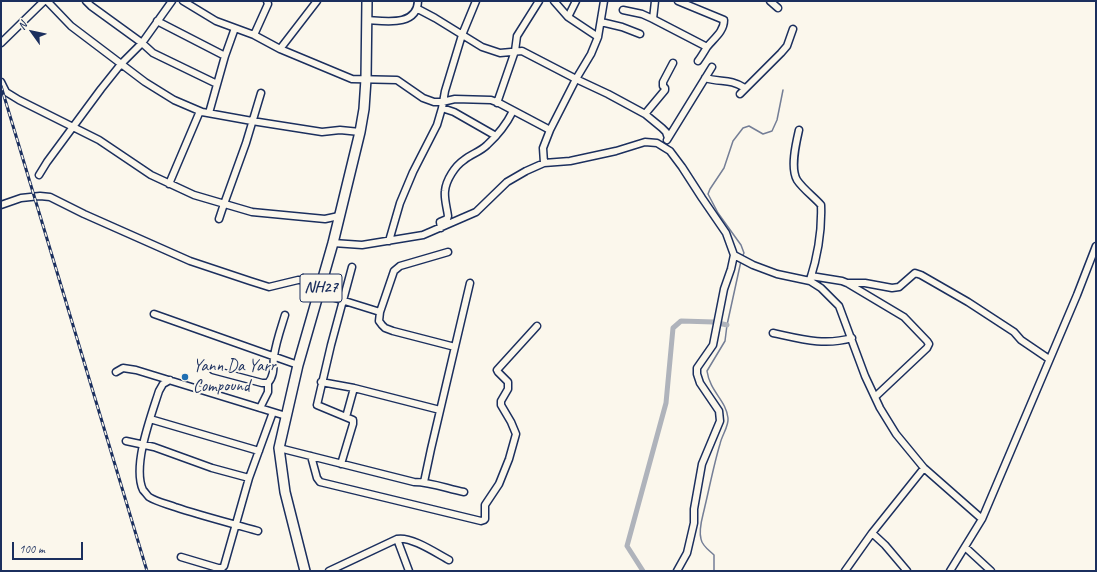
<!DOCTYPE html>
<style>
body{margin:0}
#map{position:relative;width:1097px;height:572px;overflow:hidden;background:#fbf7ec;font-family:Caveat,sans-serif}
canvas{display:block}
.frame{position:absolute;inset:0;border:2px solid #1b2f5e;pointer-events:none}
.north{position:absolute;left:12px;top:12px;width:40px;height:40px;-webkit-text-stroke:3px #fbf7ec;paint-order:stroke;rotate:303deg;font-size:11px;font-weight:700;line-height:16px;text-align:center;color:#1b2f5e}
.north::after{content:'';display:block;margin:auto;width:14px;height:18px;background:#1b2f5e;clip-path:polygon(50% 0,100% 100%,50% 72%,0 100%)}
.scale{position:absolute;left:12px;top:542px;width:71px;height:18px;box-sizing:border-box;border:2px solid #1b2f5e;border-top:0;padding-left:5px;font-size:12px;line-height:14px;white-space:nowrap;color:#1b2f5e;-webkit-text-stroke:3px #fbf7ec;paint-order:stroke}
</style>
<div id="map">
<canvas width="1097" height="572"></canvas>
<div class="frame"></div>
<div class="north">N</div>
<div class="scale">100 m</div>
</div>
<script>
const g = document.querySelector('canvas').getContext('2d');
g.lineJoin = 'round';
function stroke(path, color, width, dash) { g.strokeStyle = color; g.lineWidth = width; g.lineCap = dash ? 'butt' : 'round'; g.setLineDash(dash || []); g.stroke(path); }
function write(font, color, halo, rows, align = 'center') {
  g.font = font + ' Caveat,sans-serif'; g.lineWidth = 4; g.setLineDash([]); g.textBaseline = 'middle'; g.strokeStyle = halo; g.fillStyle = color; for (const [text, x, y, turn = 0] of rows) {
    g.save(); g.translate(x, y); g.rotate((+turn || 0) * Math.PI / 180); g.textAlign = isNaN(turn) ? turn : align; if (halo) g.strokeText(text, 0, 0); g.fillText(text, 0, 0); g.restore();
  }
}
stroke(new Path2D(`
 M742,257l2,-4 -3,-8 -23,-32 -10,-19 2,-5 14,-21 9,-27 10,-13 6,-2 14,8 9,-3 5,-11 6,-30
 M714,571v-16c-4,-4 -12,-9 -13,-16 -3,-10 2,-23 4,-33 5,-21 9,-42 15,-62 2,-9 9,-18 8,-26 -2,-18 -18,-26 -21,-47l18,-30 2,-16 14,-64`), '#747e96', 1.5);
stroke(new Path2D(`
 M643,571l-16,-25 39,-143 7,-75 8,-7 33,1 13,3`), '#afb3bb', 5);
const minor = new Path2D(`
 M47,1l24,25 74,56 29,18 28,12 50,9 70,11 18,-2 20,2
 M86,1l5,5 51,37 11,10 64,31
 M183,1l33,20 38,14 26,14 72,30 45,1 26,18 11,4h8l13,-3 36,1 8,3 51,27
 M554,1l14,16 30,20
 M678,1l46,19c0,12 -11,19 -17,27 -3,5 -6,10 -9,14
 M770,1l8,7
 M418,9l17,9 47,29 18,6 22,-2 54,28 32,15 37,20 17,14 4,4 2,6
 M623,10l19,4 11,5 54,28
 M568,17l8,-16
 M653,19l2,-18
 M367,20c18,1 50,7 51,-19
 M157,21l68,35
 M601,22l21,5 18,7
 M254,35l14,-31 -1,-3
 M1,43l43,-42
 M280,49l37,-48
 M705,78c17,5 24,0 40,10
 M1,82l5,10 13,8 80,40 52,35 43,20 58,17 73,7 14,-3
 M740,94l41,-41 6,-7 6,-17
 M497,103l18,-52 2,-15 22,-35
 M442,108l12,4 42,24
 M209,113l16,-57 10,-28
 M645,114l20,-24v-2l-2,-2v-4l10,-19
 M799,130c-3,13 -9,38 -2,50 6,9 17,17 24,25 1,25 -3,50 -11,75
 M667,140l45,-73
 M544,163l-1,-15 7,-18 26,-51 15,-25 7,-17 6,-36
 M39,175l8,-13 54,-73 20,-25 21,-21 30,-42
 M169,184l31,-73
 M1,205l20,-7 19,-2 10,1 34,17 106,47 60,20 19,6 29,-7h25
 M219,219l5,-15 22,-61 15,-50
 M441,228l-1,-6 7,-3 1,-3c-1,-8 -4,-17 -3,-25 1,-11 10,-25 19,-31 7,-6 16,-8 23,-15 11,-10 20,-22 26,-34
 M389,241l11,-38 13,-31 24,-47 5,-17 3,-17 17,-56 14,-34
 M333,243l29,2 61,-10 53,-23 31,-30 19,-11 18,-8 26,-2 46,-10 29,-9 12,1 13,8 12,16 20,31 24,35 8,22 -3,14 -7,20 -11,56 -16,23v6l3,9 19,28 1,10 -18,43 -8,45v14l-7,30 -10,18
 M448,252l-48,14 -6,5 -14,41 -1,9 3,4 3,3 8,3 62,16
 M734,255l19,10 24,9 33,7 11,7 18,18 26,70 15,32 16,26 28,34 58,51
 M811,276l31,5 5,2 57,34 23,24 2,3 -2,4 -52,49
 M847,283h18l27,5 7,-1 16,-14 6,2 47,27 46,30 7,8 28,19
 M319,293l61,19
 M154,314l144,51
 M773,333c28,6 51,13 79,5
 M213,370l49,13h6c7,-8 5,-18 6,-27 2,-14 7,-28 11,-41
 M116,372l7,-4 13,2 150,46
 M170,380l-7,4 -4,7c-8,25 -27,75 -16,99 2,2 4,5 6,7 8,5 18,7 26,10 27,9 55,16 83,24
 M321,382l33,6 86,22
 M260,408l8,-16v-9
 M346,417l8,-29
 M150,419l109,32
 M126,441l28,6 58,21 37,10
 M279,448l135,34c17,0 34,7 50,10
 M311,456l6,22 3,4 161,39 3,-1 1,-1v-14l14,-21 10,-25 7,-25 -5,-12 -10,-17v-4l7,-12v-7l-10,-10 -1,-2 40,-44
 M341,464l12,-40v-4l-36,-15 14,-60 21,-78
 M424,482l7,-33 39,-166
 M872,533l13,12 22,26
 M397,539l12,32
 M965,547l26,24
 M181,557l37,11h4l2,-2 25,-88 24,-66
 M329,571l68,-32c14,-3 39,14 52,21
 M845,571l27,-38 52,-65
 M950,571l32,-52 95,-224 19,-49`);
const highway = new Path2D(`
 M305,571l-20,-79 -6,-44 19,-83 35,-122 27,-111 4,-23 2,-30 1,-78`);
stroke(minor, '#1b2f5e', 9);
stroke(highway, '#1b2f5e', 12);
stroke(minor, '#fbf7ec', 6);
stroke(highway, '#fbf7ec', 9);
const rail = new Path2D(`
 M1,86l146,485`);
stroke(rail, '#1b2f5e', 3);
stroke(rail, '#fbf7ec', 1.5, [4.5]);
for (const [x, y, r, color] of [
 [185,377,4,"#1f6fb2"]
]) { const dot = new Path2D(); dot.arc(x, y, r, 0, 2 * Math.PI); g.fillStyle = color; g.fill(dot); stroke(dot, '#fbf7ec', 1.5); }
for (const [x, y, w] of [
 [321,288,42]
]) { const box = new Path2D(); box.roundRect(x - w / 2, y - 14, w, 28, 3); g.fillStyle = '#fbf7ec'; g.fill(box); stroke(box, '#1b2f5e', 1); }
write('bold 16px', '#1b2f5e', null, [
 ["NH27",321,288]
]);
write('17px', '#1b2f5e', '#fbf7ec', [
 ["Yann Da Yarr",193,367],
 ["Compound",193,387]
], 'left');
</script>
